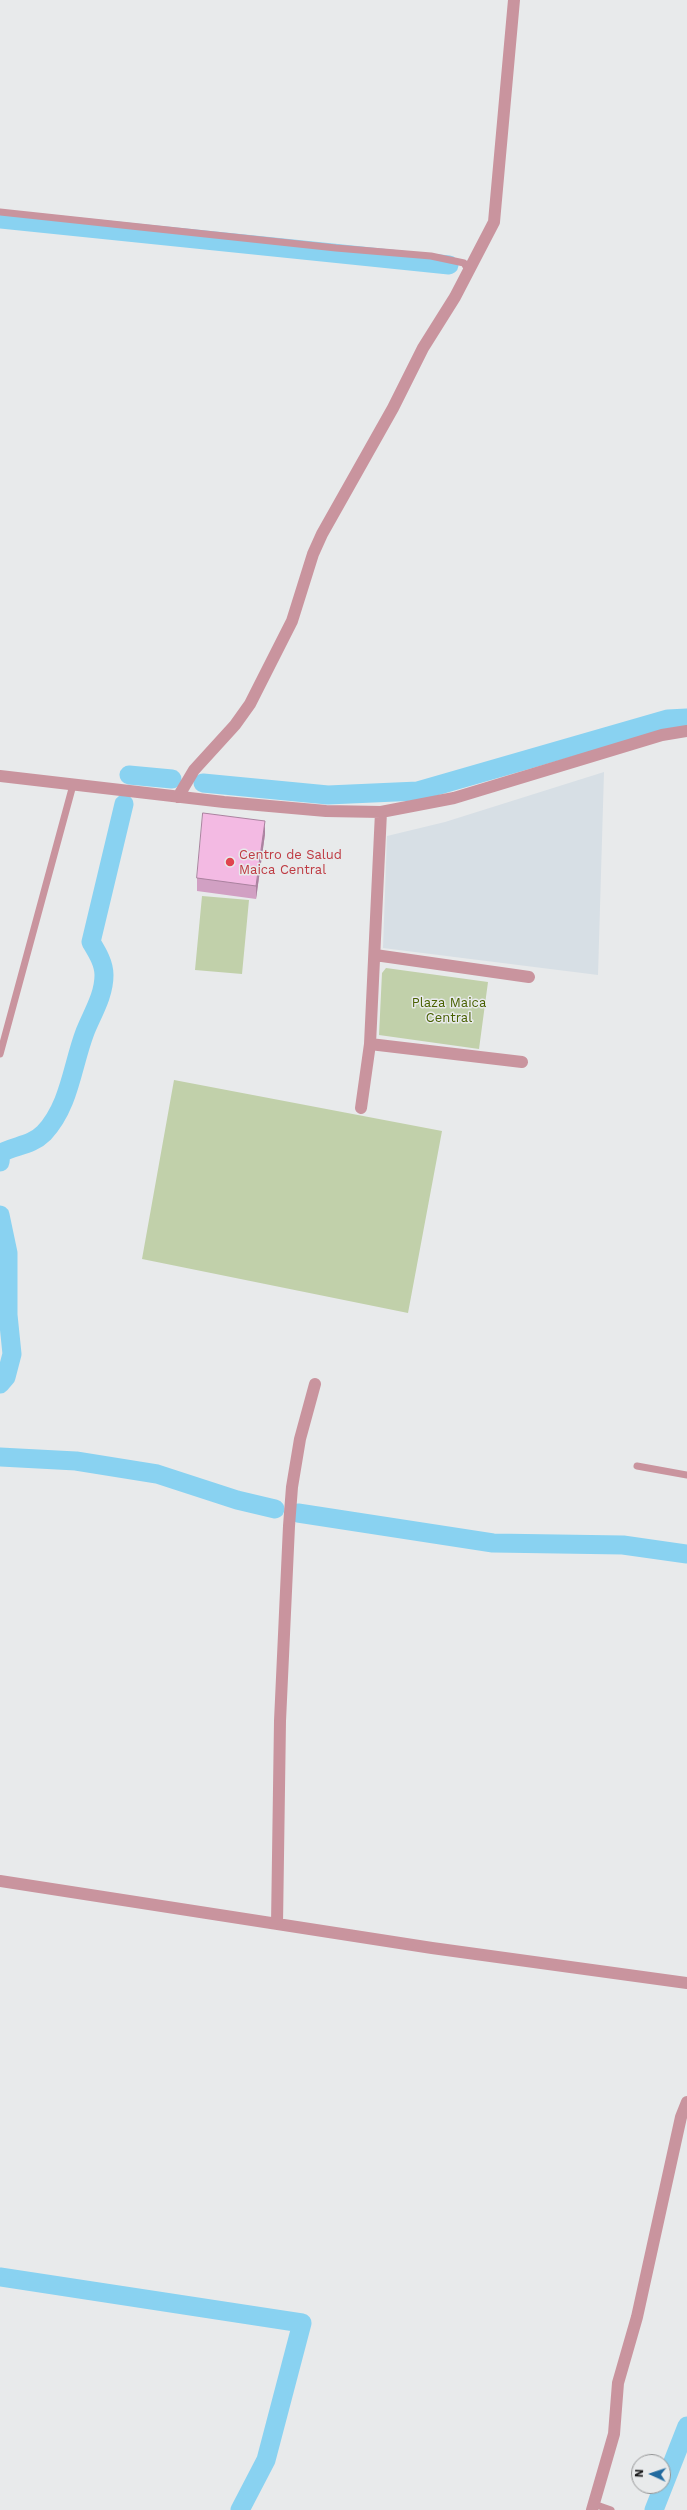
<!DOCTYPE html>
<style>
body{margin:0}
#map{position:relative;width:687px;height:2510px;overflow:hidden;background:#e8eaeb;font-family:"Work Sans",sans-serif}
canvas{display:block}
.north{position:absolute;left:631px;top:2454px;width:40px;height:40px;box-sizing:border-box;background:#e8eaeb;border:1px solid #949596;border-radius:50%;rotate:273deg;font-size:11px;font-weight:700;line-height:16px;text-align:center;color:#151516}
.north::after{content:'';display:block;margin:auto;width:14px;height:18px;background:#236b9f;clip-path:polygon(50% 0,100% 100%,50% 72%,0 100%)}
</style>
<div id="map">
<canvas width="687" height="2510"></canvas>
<div class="north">N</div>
</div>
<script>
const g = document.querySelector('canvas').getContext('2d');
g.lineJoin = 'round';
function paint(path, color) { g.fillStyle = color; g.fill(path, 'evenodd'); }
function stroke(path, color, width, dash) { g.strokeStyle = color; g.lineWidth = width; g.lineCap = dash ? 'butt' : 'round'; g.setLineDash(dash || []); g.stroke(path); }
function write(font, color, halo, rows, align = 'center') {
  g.font = font + ' "Work Sans",sans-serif'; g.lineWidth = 3; g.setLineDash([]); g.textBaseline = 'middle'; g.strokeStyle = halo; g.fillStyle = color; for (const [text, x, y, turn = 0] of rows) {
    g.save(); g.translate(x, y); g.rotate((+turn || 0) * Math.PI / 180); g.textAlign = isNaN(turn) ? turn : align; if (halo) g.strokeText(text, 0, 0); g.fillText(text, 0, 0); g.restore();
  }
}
paint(new Path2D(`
 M604,772l-6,203 -215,-27 4,-112 58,-14z`), '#d7dfe5');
paint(new Path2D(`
 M202,896l47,4 -7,74 -47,-4z
 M386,968l102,14 -9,67 -100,-14 3,-62z
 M174,1080l268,51 -34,182 -266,-54z`), '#c1d0aa');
stroke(new Path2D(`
 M0,219l449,46
 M129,775l43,4
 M203,783l125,12 90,-4 250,-72 19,-1
 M0,1162l1,-9c15,-8 30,-7 43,-20 26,-28 28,-67 41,-101 7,-18 19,-36 19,-57 0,-12 -7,-23 -13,-33l33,-138
 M0,1215l8,38v62l4,39 -6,23 -6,7
 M0,1457l76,4 81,13 80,26 38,9
 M298,1513l195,30 130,2 64,9
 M0,2277l302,46 -36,137 -26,50
 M654,2510l33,-84`), '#89d2f1', 19);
stroke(new Path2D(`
 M0,212l336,36 95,8 33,7 4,7
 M0,1054l73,-269
 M637,1466l50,9
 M594,2504l17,6`), '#c9949e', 7);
stroke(new Path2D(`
 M0,776l224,26 102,9 55,1 73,-14 208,-63 25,-4
 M178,797l16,-27 41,-45 15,-21 42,-83 21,-67 9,-20 71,-126 30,-60 32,-51 39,-75 20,-222
 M375,955l154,22
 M370,1044l152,18
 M361,1108l9,-64 11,-232
 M0,1881l432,67 255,35
 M277,1924l3,-203 9,-195 3,-39 8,-48 15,-55
 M592,2510l22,-76 4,-51 19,-66 44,-200 6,-15`), '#c9949e', 12);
paint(new Path2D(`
 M265,834l-9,65 -59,-8v-13z`), '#d1a0c3');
paint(new Path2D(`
 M265,821v13l-9,65v-13z`), '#aa829f');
const building = new Path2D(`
 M203,813l62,8 -9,65 -59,-8z`);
paint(building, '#f3bae3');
stroke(building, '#aa829f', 1);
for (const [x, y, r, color] of [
 [230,862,5,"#e0444e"]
]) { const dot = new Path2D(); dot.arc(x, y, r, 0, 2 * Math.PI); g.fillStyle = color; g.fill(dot); stroke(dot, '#e8eaeb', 1.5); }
write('13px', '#be3a42', '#e8eaeb', [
 ["Centro de Salud",239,855],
 ["Maica Central",239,870]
], 'left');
write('13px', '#486000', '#e8eaeb', [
 ["Plaza Maica",449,1003],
 ["Central",449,1018]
]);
</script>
